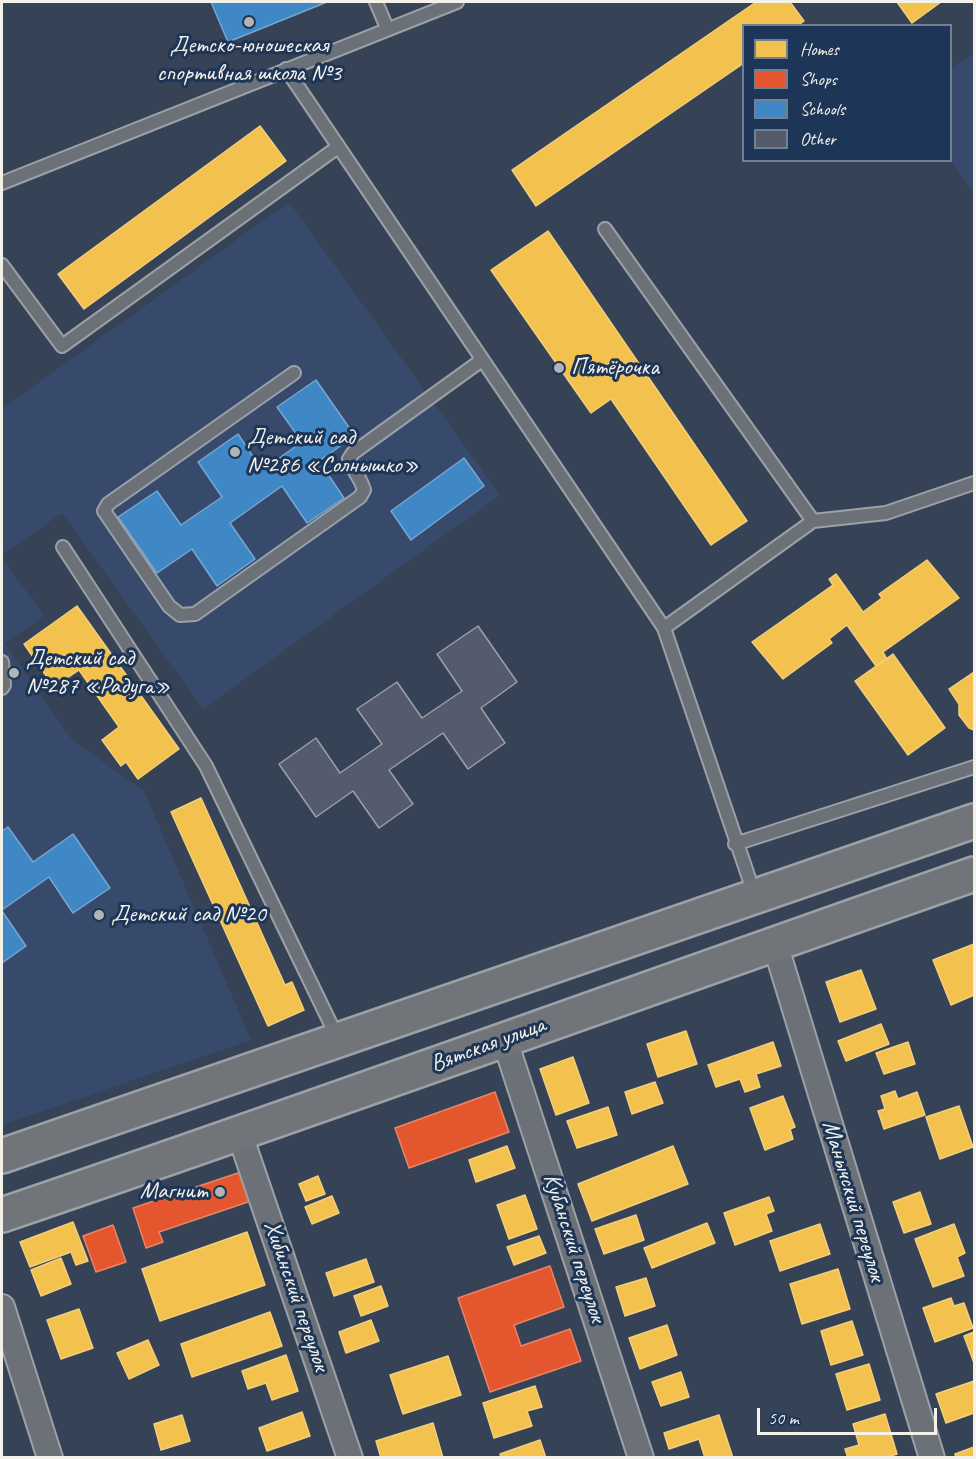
<!DOCTYPE html>
<meta charset="utf-8">
<style>
body{margin:0}
#map{position:relative;width:976px;height:1459px;overflow:hidden;background:#364255;font-family:Caveat,sans-serif}
canvas{display:block}
.frame{position:absolute;inset:0;border:3px solid #f4f1e8;pointer-events:none}
.legend{position:absolute;left:742px;top:24px;width:210px;height:138px;box-sizing:border-box;background:#1d3557;border:2px solid #738091;margin:0;padding:8px 10px;list-style:none;font-size:18px;color:#f4f1e8}
.legend li{display:flex;align-items:center;gap:12px;height:30px}
.legend b{width:30px;border:2px solid #738091}
.scale{position:absolute;left:757px;top:1408px;width:180px;height:27px;box-sizing:border-box;border:3px solid #f4f1e8;border-top:0;padding-left:8px;font-size:18px;line-height:21px;white-space:nowrap;color:#f4f1e8;-webkit-text-stroke:4px #1d3557;paint-order:stroke}
</style>
<div id="map">
<canvas width="976" height="1459"></canvas>
<div class="frame"></div>
<ul class="legend">
<li><b style="height:16px;background:#f2c14e"></b>Homes</li>
<li><b style="height:16px;background:#e4572e"></b>Shops</li>
<li><b style="height:16px;background:#3f88c5"></b>Schools</li>
<li><b style="height:16px;background:#545b6c"></b>Other</li>
</ul>
<div class="scale">50 m</div>
</div>
<script>
const g = document.querySelector('canvas').getContext('2d');
g.lineJoin = 'round';
function paint(path, color) { g.fillStyle = color; g.fill(path, 'evenodd'); }
function stroke(path, color, width, dash) { g.strokeStyle = color; g.lineWidth = width; g.lineCap = dash ? 'butt' : 'round'; g.setLineDash(dash || []); g.stroke(path); }
function write(font, color, halo, rows, align = 'center') {
  g.font = font + ' Caveat,sans-serif'; g.lineWidth = 6; g.setLineDash([]); g.textBaseline = 'middle'; g.strokeStyle = halo; g.fillStyle = color; for (const [text, x, y, turn = 0] of rows) {
    g.save(); g.translate(x, y); g.rotate((+turn || 0) * Math.PI / 180); g.textAlign = isNaN(turn) ? turn : align; if (halo) g.strokeText(text, 0, 0); g.fillText(text, 0, 0); g.restore();
  }
}
paint(new Path2D(`
 M974,53v142l-24,-35 1,-90z
 M289,202l211,293 -297,214 -141,-196 -60,42v-146z
 M2,557l42,59 -39,28 67,96 72,51 107,249 -249,85z`), '#384a6c');
const homes = new Path2D(`
 M756,2h34l14,19 -7,5h-53v37l-208,143 -24,-36z
 M897,2h44l-29,21z
 M260,126l26,35 -202,148 -26,-35z
 M548,231l199,290 -36,24 -100,-146 -20,14 -100,-143z
 M927,560l32,38 -76,54 4,7 -11,7 -29,-41 -18,14 3,4 -49,36 -31,-37 81,-57 -4,-6 7,-5 27,38 19,-14 -3,-4z
 M77,606l102,143 -41,30 -12,-17 -5,4 -19,-26 17,-13 -40,-57 -25,17 -30,-43z
 M893,654l52,74 -37,27 -53,-74z
 M974,672v58l-5,-2 -10,-13v-11l-10,-15z
 M201,798l84,187 7,-3 12,28 -36,16 -97,-214z
 M974,944v51l-23,10 -18,-45z
 M861,970l15,39 -36,13 -14,-40z
 M881,1024l8,20 -43,17 -8,-20z
 M686,1031l11,33 -39,13 -11,-33z
 M773,1042l8,24 -25,8 4,13 -15,5 -5,-13 -24,8 -8,-22z
 M908,1042l7,22 -31,10 -8,-21z
 M573,1057l16,46 -33,12 -16,-46z
 M655,1082l8,21 -31,11 -7,-22z
 M895,1091l3,8 19,-7 8,23 -41,14 -6,-18 7,-2 -4,-13z
 M783,1096l12,31 -5,2 3,10 -28,11 -15,-42z
 M959,1106l14,41 -33,12 -14,-42z
 M608,1107l9,28 -40,13 -10,-27z
 M507,1146l8,22 -39,14 -7,-22z
 M673,1146l15,38 -96,37 -14,-37z
 M318,1176l7,18 -19,7 -7,-17z
 M920,1192l11,32 -27,9 -11,-31z
 M525,1195l12,34 -28,10 -12,-34z
 M332,1196l7,17 -27,11 -7,-17z
 M769,1197l5,14 -8,3 6,17 -37,14 -11,-32z
 M636,1215l8,25 -40,14 -9,-25z
 M73,1222l15,39 -12,4 -5,-13 -41,15 -10,-25z
 M707,1223l8,20 -63,25 -8,-20z
 M820,1224l10,30 -50,17 -10,-30z
 M954,1224l11,29 -8,4 7,19 -31,11 -18,-48z
 M247,1232l18,53 -105,36 -18,-52z
 M539,1236l7,17 -32,12 -7,-18z
 M61,1258l10,26 -30,12 -10,-26z
 M366,1259l8,23 -40,14 -8,-23z
 M838,1269l12,40 -48,15 -12,-40z
 M646,1278l9,28 -30,10 -9,-29z
 M381,1286l7,20 -27,10 -7,-20z
 M951,1298l3,8 10,-3 9,25 -38,14 -12,-34z
 M79,1309l14,39 -32,11 -14,-39z
 M270,1312l12,34 -90,31 -11,-33z
 M371,1320l8,21 -33,12 -7,-21z
 M852,1321l11,34 -32,10 -10,-34z
 M667,1325l10,30 -37,14 -11,-31z
 M974,1332v31l-10,-27z
 M148,1340l11,25 -30,14 -12,-26z
 M286,1355l12,36 -26,9 -6,-17 -18,6 -6,-18z
 M448,1356l13,39 -58,19 -13,-39z
 M869,1364l11,36 -33,10 -11,-36z
 M681,1372l8,25 -28,9 -9,-24z
 M974,1381v32l-28,10 -10,-29z
 M535,1386l7,21 -15,4 5,15 -38,12 -11,-35z
 M302,1412l8,24 -43,15 -8,-23z
 M885,1414l12,40 -12,4h-37l-3,-9 14,-4 -6,-21z
 M182,1415l8,26 -29,9 -7,-26z
 M719,1415l14,43h-28l-6,-19 -30,10 -5,-16z
 M433,1423l10,35h-62l-5,-17z
 M540,1440l6,18h-45l-1,-4z
 M974,1447v11h-18l-1,-4z`);
paint(homes, '#f2c14e');
stroke(homes, '#f3cf7c', 1.5);
const shops = new Path2D(`
 M495,1092l14,40 -100,36 -14,-40z
 M241,1172l10,29 -92,31 4,10 -17,6 -13,-40z
 M113,1225l13,37 -30,10 -13,-36z
 M550,1266l14,41 -50,18 7,21 49,-17 11,32 -91,31 -32,-94z`);
paint(shops, '#e4572e');
stroke(shops, '#e98566', 1.5);
const schools = new Path2D(`
 M211,2h116l-99,40z
 M316,380l39,56 -36,25 25,37 -37,25 -25,-37 -52,37 25,36 -38,27 -25,-37 -35,24 -39,-56 39,-26 24,34 41,-28 -24,-35 40,-28 24,36 40,-28 -25,-35z
 M464,458l20,28 -73,54 -20,-29z
 M8,827l25,35 40,-28 37,54 -37,25 -24,-36 -47,33v-79z
 M2,911l24,35 -24,17z`);
paint(schools, '#3f88c5');
stroke(schools, '#75a8d0', 1.5);
const building = new Path2D(`
 M478,626l39,56 -36,26 24,35 -37,26 -25,-36 -54,37 24,34 -34,24 -26,-37 -37,26 -37,-53 37,-26 24,35 42,-29 -25,-35 40,-27 25,36 40,-27 -25,-37z`);
paint(building, '#545b6c');
stroke(building, '#9ca1a8', 1.5);
const service = new Path2D(`
 M376,2l11,26
 M286,69l378,559 91,268
 M2,183l455,-181
 M605,229l208,292
 M2,265l60,81 276,-199
 M294,373l-186,131 -4,7 65,95 11,9 15,-1 165,-117 4,-7c-3,-12 -12,-20 -15,-31l4,-6 129,-93
 M63,547l143,219 132,273
 M664,628l149,-107 73,-8 88,-30
 M2,662l2,23 -2,3
 M735,844l239,-77`);
const minor = new Path2D(`
 M775,944l157,514
 M504,1038l137,420
 M240,1135l110,323
 M2,1307l48,151`);
const primary = new Path2D(`
 M2,1156l972,-335
 M2,1215c325,-110 648,-228 972,-341`);
stroke(service, '#9ca1a8', 16);
stroke(minor, '#9ca1a8', 28);
stroke(primary, '#9ca1a8', 38);
stroke(service, '#6c7177', 12);
stroke(minor, '#6c7177', 24);
stroke(primary, '#717579', 33);
for (const [x, y, r, color] of [
 [249,22,6,"#b2b4b5"],
 [559,368,6,"#b2b4b5"],
 [235,452,6,"#b2b4b5"],
 [14,673,6,"#b2b4b5"],
 [99,915,6,"#b2b4b5"],
 [220,1192,6,"#b2b4b5"]
]) { const dot = new Path2D(); dot.arc(x, y, r, 0, 2 * Math.PI); g.fillStyle = color; g.fill(dot); stroke(dot, '#1d3557', 2); }
write('24px', '#f4f1e8', '#1d3557', [
 ["Детско-юношеская",249,46,"center"],
 ["спортивная школа №3",249,74,"center"],
 ["Пятёрочка",571,368],
 ["Детский сад",247,438],
 ["№286 «Солнышко»",247,466],
 ["Детский сад",26,659],
 ["№287 «Радуга»",26,687],
 ["Детский сад №20",111,915],
 ["Магнит",208,1192,"right"]
], 'left');
write('24px', '#f4f1e8', '#1d3557', [
 ["Вятская улица",488,1045,-20],
 ["Манычский переулок",853,1201,73],
 ["Кубанский переулок",574,1248,72],
 ["Хибинский переулок",296,1296,71]
]);
</script>
